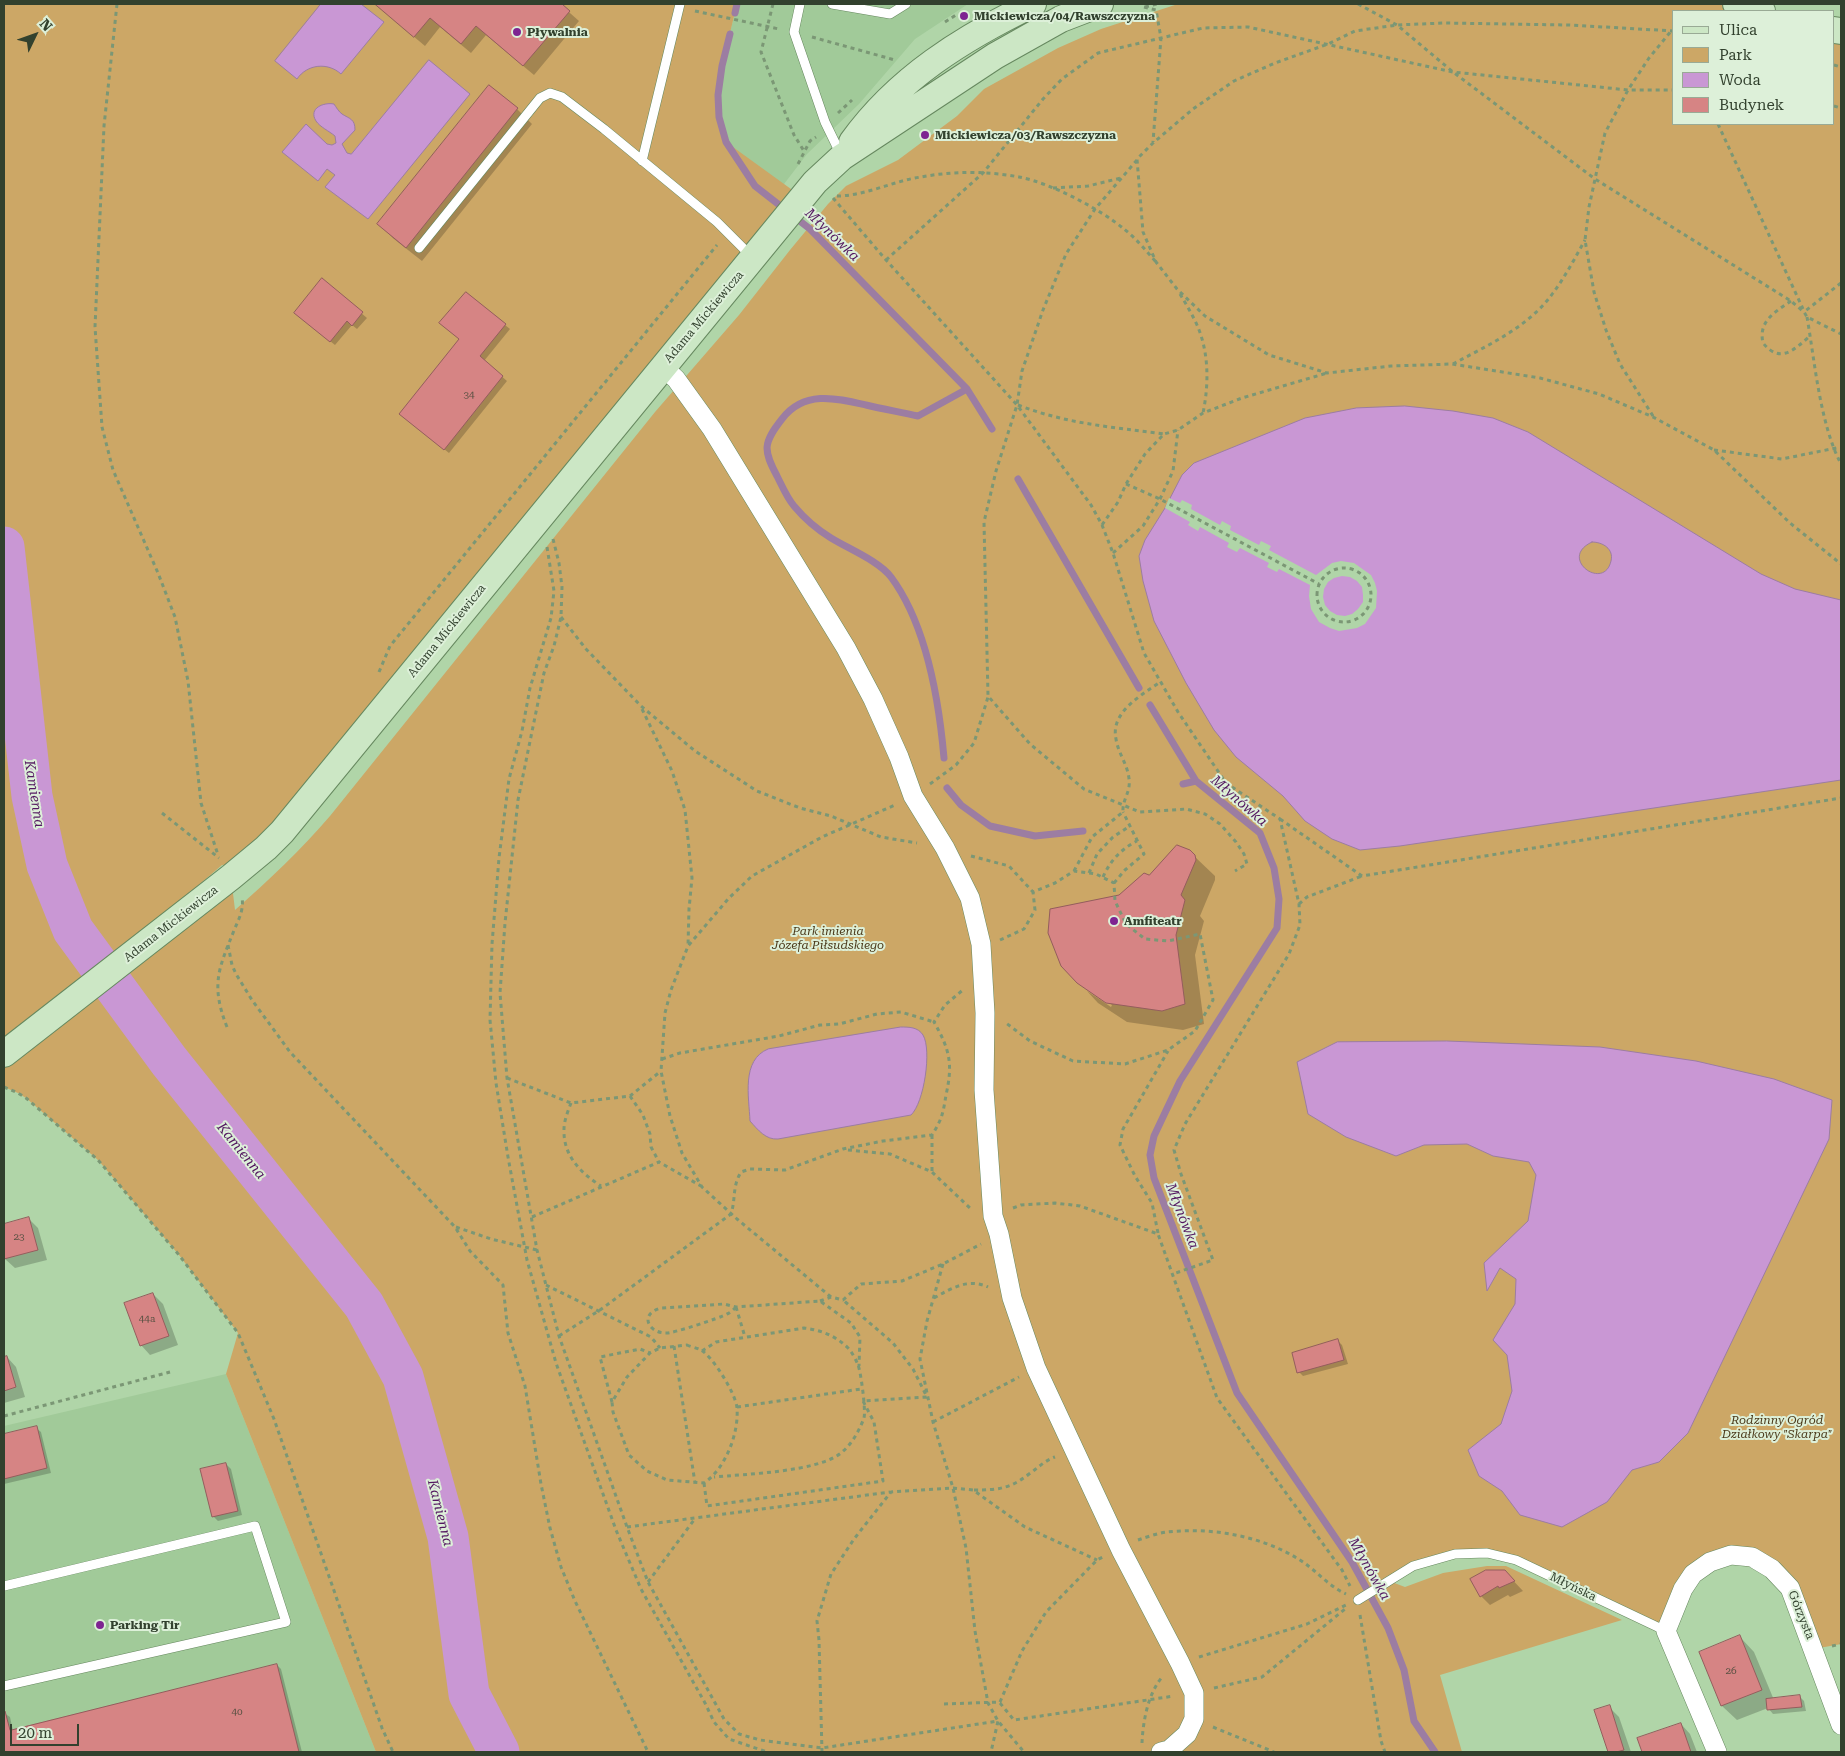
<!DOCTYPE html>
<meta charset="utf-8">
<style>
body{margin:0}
#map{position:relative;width:1845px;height:1756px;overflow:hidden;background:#b0d5a8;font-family:"Roboto Serif",serif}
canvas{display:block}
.frame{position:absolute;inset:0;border:5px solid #32412e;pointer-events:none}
.legend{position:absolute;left:1672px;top:10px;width:162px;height:115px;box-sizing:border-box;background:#ddf0d9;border:1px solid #99aa95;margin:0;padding:6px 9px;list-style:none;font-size:15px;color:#32412e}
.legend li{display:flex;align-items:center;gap:10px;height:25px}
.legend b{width:25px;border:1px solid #99aa95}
.north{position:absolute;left:10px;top:10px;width:50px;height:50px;-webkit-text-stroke:4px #ddf0d9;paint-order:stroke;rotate:48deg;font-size:14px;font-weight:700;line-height:20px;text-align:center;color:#32412e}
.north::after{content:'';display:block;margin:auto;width:18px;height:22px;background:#32412e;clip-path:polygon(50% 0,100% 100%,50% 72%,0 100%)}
.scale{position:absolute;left:10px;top:1724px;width:69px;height:22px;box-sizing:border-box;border:2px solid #32412e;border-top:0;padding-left:6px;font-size:15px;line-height:18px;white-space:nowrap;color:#32412e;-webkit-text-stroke:4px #ddf0d9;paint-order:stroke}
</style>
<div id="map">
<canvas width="1845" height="1756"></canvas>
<div class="frame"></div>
<ul class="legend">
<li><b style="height:6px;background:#cce7c5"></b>Ulica</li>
<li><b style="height:14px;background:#cca766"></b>Park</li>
<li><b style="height:14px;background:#c997d4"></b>Woda</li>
<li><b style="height:14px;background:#d68484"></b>Budynek</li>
</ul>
<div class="north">N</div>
<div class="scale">20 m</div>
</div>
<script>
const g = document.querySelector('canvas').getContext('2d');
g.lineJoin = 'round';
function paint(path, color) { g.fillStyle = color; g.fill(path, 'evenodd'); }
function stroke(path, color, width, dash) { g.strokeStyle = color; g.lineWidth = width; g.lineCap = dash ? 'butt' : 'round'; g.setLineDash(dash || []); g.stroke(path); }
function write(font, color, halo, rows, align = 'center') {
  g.font = font + ' "Roboto Serif",serif'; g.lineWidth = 4; g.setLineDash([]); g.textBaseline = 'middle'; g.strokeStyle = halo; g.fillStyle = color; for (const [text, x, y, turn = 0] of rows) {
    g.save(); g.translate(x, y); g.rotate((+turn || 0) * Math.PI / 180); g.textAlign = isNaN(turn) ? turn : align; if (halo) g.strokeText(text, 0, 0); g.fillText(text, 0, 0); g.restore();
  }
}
paint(new Path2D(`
 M737,4h231l-53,35 -56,65 -52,50 -26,34 -55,-46 -7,-25 -1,-22 4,-29z
 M226,1374l150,378h-372v-326z`), '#a1ca99');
paint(new Path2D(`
 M4,4h733l-15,62 -4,29 1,22 7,25 76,55 -554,666 -26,2 -212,183 221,-171 4,33c34,-30 66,-60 95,-94l325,-404 84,-97 51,-65 38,-46 18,-18 52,-26 59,-44 27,-27 74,-41 43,-19 77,-25h558l26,7h-88v113h160v-94l7,1v1613l-27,5 -42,-80 -62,-7 -44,69 -150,-71 -61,-6 -42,12 -24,15 16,6 38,-14 44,-7h19l116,54 -182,55 22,77h-1086l-150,-378 12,-41 -59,-78 -81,-95 -72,-62 -8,-5 -14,-6z`), '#cca766');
const water = new Path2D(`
 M321,4h40l23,18 -43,52c-13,-12 -34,-10 -44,5l-22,-18z
 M429,60l41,34 -102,125 -43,-32 10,-12 -8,-6 -9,12 -36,-29 24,-28 21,20 5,1 4,-2 -1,-7c-6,-5 -15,-9 -19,-15 -8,-13 8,-19 18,-17 2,3 5,8 8,10 8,5 13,5 13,16l-13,14 5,9 4,1z
 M1405,406l48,5 40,7 35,14 233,142 34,15 46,11v180l-441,66 -40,4 -28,-11 -27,-18 -22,-25 -47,-39 -22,-27 -28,-47 -32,-62 -11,-40 -4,-25 6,-16 20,-32 17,-33 12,-12 111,-45 51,-10zM1592,542c11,0 22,7 19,19 -7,31 -54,-3 -19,-19z
 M901,1027c8,0 17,0 22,8 9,15 1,68 -12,80l-133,24c-12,1 -20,-9 -28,-18 -1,-24 -9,-61 18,-72z
 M1447,1041l153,6 96,14 78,18 58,21 -3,39 -141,294 -29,29 -27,8 -25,32 -45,25 -42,-12 -18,-24 -23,-15 -11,-26 33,-26 11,-33 -5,-36 -14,-15 22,-36 1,-25 -16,-11 -13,23 -3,-28 44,-42 8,-46 -7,-13 -36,-6 -26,-12 -43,1 -28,11 -50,-19 -38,-23 -11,-52 40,-20z`);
paint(water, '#c997d4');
stroke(water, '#9c7da2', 1);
paint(new Path2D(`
 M1169,498l11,5 2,-3 10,5 -1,4 29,16 2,-4 9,5 -1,4 29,15 2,-4 10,5 -2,4 47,25 16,-12 9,-2 13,2 17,12 4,8 2,8 -1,17 -11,16 -8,4 -18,3 -9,-3 -11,-6 -8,-13 -2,-13 1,-11 -31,-16 -2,3 -10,-5 2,-4 -29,-15 -3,4 -10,-5 2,-4 -29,-16 -2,4 -10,-6 2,-3 -25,-14zM1342,576l8,1 7,4 5,6 1,8v7l-5,7 -6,5 -7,2 -8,-1 -7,-4 -5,-6 -2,-8 1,-8 4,-7 6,-4z`), '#b0d5a8');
paint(new Path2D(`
 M375,4h189l-2,2 17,15 -45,54 -48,-40 -15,18 -31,-26 -15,19z
 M517,109l15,15 -110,137 -28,-22 -15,-15z
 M322,280l45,38 -10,11 -5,-4 -17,20 -35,-28z
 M505,325l5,4 -26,32 23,20 -58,72 -44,-35z
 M1194,856l21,20v4l-15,36 4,5 -9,34 9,69 -21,6 -56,-8 -29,-19 -11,-12 24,16 1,-2 -32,-22 40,-87 30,-20z
 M28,1218l10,10 9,32 -32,8 -10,-9 -1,-6v-28z
 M153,1294l10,10 15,41 -28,10 -9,-10z
 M1338,1341l4,4 6,19 -45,12 -4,-4z
 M7,1357l9,10 9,30 -21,6v-45z
 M36,1428l5,4 10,41 -47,11v-48z
 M226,1464l5,5 11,46 -24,6 -5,-5z
 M1505,1572l18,19 -13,6 -2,-2 -18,10 -9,-9z
 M1740,1637l14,15 20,48 26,-3 4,4 2,10 -33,3 -5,-6 -31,12 -15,-14 -21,-54z
 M277,1665l4,4 21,83h-298v-39l6,4 3,14z
 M1609,1707l10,10 12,35h-21l-14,-41z
 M1681,1724l9,10 7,18h-54l-5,-13z`), '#0003');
stroke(new Path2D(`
 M735,13l2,-9
 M730,34l-8,32 -4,29 1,22 7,25 29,44 55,43 157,160 25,40
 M1018,479l121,209
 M1150,705l46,76 64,52 14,35 5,31 -2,29 -97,153 -26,55 -4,19 4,23 83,215 115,169 36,66 16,42 10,51 21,31
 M944,758c-5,-57 -18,-134 -53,-181 -12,-16 -42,-28 -60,-39 -13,-8 -27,-20 -37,-32 -7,-8 -12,-20 -17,-30 -14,-26 -14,-33 5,-57 22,-29 54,-21 84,-14 17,4 34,7 52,11l49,-27
 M1183,784l13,-3
 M947,788l14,17 29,21 45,10 48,-5`), '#9c7da2', 7);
stroke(new Path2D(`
 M4,547l28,249 15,69 26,65 96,131 195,244 39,72 45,160 21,157 30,58`), '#c997d4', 41);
const building = new Path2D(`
 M375,4h187l8,7 -47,55 -47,-40 -15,18 -31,-26 -16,19z
 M489,85l29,23 -112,140 -29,-24z
 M322,278l41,34 -11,14 -5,-5 -17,21 -36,-29z
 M466,292l40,32 -26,32 23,20 -59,74 -45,-36 60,-75 -20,-16z
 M1177,845l13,5 5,5 1,5 -15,35 4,5 -9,35 9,69 -23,7 -56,-8 -29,-20 -16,-17 -13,-33 2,-24 69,-14 25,-22 5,2z
 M29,1217l9,33 -34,9v-35z
 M153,1293l16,43 -29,10 -16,-43z
 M1338,1339l6,21 -47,13 -5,-20z
 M7,1356l9,31 -12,4v-34z
 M37,1426l10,42 -43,11v-45z
 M226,1463l12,48 -26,6 -12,-48z
 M1486,1570h19l10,11 -16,7 -1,-2 -18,11 -10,-18z
 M1740,1635l22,55 -41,16 -22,-54z
 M277,1664l22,88h-295v-40l1,-1 5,19z
 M1800,1695l2,12 -35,3 -1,-11z
 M1610,1705l14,45 -8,2h-8l-14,-42z
 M1681,1723l10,29h-49l-5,-14z`);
paint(building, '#d68484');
stroke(building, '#945d5d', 1);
const lane = new Path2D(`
 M800,4l-6,28 31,90 16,33
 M832,4l58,10 16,-10
 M642,161l38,-157
 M419,248l121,-150 10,-5 12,4 42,32 113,93 35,35
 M4,1586l251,-60 31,96 -282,64
 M1358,1600l55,-34 42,-12 32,-1 29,7 150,71`);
const street = new Path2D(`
 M663,367l13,12 36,50 134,219 27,51 26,58 14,39 32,52 25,50 11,46 4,69 -1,77 9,126 6,18 13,64 24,70 85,182 59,113 14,30v26l-7,15 -18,16 -8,2
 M1717,1752l-51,-121 17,-42 10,-15 17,-12 21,-7 21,2 20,12 18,19 51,137`);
const secondary = new Path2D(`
 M1736,4l26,7
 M1834,30l7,1
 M852,142c46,-64 111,-104 181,-138
 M4,1054l227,-177 35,-29 16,-16 533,-650 27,-25 153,-101 66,-37 39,-15`);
stroke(lane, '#66885f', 10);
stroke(street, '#66885f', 20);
stroke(secondary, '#66885f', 28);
stroke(new Path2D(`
 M117,4l-13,122 -9,201 7,100 11,43 45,103 17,44 13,64 13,122 17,52
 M773,4l-12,48 33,83 10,16
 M1358,4l39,21 56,47 142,107 196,122 13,11
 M1144,7l12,3 5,28 -8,104
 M1145,7l12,-3
 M695,11l84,18
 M945,22l11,-7
 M1674,31l-105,-6 -125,-2 -47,2 -42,6 -27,13 -53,19 -41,18 -41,28 -40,34 -16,16 6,73 13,30 21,27 28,27 64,39 58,18 64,-7 61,-2 88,14 59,16 54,23 61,33 76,73 51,41
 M812,37l83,23
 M1834,65l7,2
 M1834,106l7,2
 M838,113l14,-13
 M1718,124l85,185
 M1137,160l-42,49 -29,45 -23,56 -21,61 -5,34 -21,66 -12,51 4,174 42,48 54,45 56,23 46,-3 19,5 15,10 16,18 8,12 3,10 -12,7
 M798,164l12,-23 6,-4
 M1053,188l35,-2 33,-8
 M837,196c28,0 56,-15 84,-19 32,-6 67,-6 98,0 32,6 81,32 105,52 12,9 22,22 32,33
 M833,198l53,62 131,145 74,100 11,20 11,28 31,100 34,59 48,71 54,36 19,85 1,21 -11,29 -104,170 -11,26 7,24 32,86 -40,14
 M886,260l97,-87 60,-74 19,-20 36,-26 105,-25 45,-1 205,45 175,18h46
 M1841,283l-37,29 3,5 34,17
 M1180,294c6,10 12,20 17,31 12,27 12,59 6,88
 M1791,301c-16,11 -33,20 -28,42 17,21 31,7 47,-7
 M1807,317c8,46 13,107 34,147
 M1453,364c35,-19 76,-37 100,-71 12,-16 22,-35 32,-53
 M1018,405c49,19 94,22 146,29
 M1653,416l-33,-52 -14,-34 -12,-38 -9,-52 4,-33 16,-74 23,-43 21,-32 23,-28 2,4
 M1714,450l68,9 59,-12
 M1126,484l34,15 159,85
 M1102,525l16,-23 8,-18 19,-30 19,-20 14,-4 25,-17 39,-15 85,-25
 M553,539l6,24 3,24 -1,30 -7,29 -10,27 -26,127 -13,123 -5,70 7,85 30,172 22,86 68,191 21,55 76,137 15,15 21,6 62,8 176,-27 -7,31
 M547,547l7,44 -3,27 -21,70 -8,43 -13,48 -10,79 -7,86 -2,76 6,63 12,74 19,103 29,103 60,167 25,59 64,114 9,19 15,17 38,13
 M1113,553l30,-27 17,-27 13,-28 5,-41
 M1317 595a27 27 0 1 1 54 0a27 27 0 1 1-54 0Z
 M561,617l25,32 55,57 54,45 62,40 43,17 31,8 50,21 36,6
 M379,672l11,-26 327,-401
 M642,709l30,62 13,39 7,68 -3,31 -1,37
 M930,784l26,-19 18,-22 14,-46
 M162,813l57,45
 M1280,819l82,57 479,-78
 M971,856l38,10 24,26
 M1074,871l18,-34 31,-25c-1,-12 8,-20 6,-33 -1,-14 -11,-26 -13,-40 -6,-27 26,-44 44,-57
 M1089,873l8,-19 16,-17 17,-11
 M1103,877c7,-16 18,-28 34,-36
 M1114,883l11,-13 19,-16 -21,-42
 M1299,904l8,-7 55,-21
 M1000,940l24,-11 11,-19 -2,-18 22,-9 19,-12 22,3 18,9 1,18 11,23 19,15 23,2 32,-7 13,66 -18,31 -27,19 -43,14 -52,-3 -43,-20 -24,-18
 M228,945l4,20 4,9 16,26 38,52 165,175 15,24 33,34 5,48 17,53 16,98 9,44 11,39 14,34 73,151
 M227,1027c-17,-43 -8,-59 8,-99 4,-9 9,-19 7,-30
 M662,1059l18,-6 99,-17 41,-11 19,-1 38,-10 24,-2 33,10
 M507,1078l64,25 59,-7 31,-25
 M4,1087l14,6 8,5 72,62 81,95 59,78 36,86 108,309 11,24
 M630,1096l13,19 7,19 1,13 8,15
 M571,1103c-3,8 -7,18 -7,26 -1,27 17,44 37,57
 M932,1135v37
 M848,1150l42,4 42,18 39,37
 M1013,1208l8,-3 34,-2 25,3 78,28 59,164 125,172 8,16
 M532,1217l127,-55 42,24
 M456,1227l35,12 46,11
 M1158,1233l-6,-30 -17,-27 -15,-31 3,-16 45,-78
 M943,1264l-16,57 -7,38 13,63 20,66 13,60 9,83 13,72 10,18 26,31
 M546,1285l105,52 9,11
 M831,1297l-94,-78 -35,-32 -20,-34 -12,-37 -9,-45 4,-58 6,-23 17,-44 41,-48 23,-22 70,-39 73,-32
 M934,1298c18,-10 34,-20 54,-11
 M820,1301l11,-4 12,3 18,-16 41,-3 41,-17 38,-20
 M736,1307c-3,3 -6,6 -9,7 -7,4 -53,19 -60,19 -18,1 -29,-19 -6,-25l63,-4 12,3 84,-6 31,22 9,14 -1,29
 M736,1307l9,30
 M559,1336l41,-26 131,-96c5,-16 1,-27 10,-42l9,-3 35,1 58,-21 40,-8 49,-6c10,-16 11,-21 14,-40 7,-31 4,-45 -12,-73l11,-17 19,-16
 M687,1345c4,2 10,3 14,5 12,7 35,44 36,58 2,26 -12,61 -33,75l-37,-3 -20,-9 -18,-16 -16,-43 -1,-10 15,-25 23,-24 10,-5z
 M674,1346l21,137
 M702,1351l14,-9 88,-14c17,2 32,8 44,20 4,4 8,12 10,17 3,7 8,46 6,53 -5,13 -12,26 -23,35 -24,19 -95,21 -127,24
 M612,1402l-12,-45 40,-8 10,4
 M737,1407l124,-18
 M4,1416l166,-44
 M933,1422l86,-45
 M704,1483l3,23 176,-25 -9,-59 -11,-21 64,-4 -14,-28 -20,-26 -50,-43
 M974,1490c23,0 36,-1 55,-16 9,-6 15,-13 26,-17
 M627,1527l263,-35
 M1138,1540c9,-3 20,-7 29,-8 45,-5 95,4 133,28 16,10 28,26 46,34
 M648,1582l46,-62
 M1360,1615l21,126 4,11
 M1832,1646l9,-2
 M1199,1657l108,-33 39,-19
 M1214,1688l48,-11 83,-68
 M1000,1703l14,17 160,-24
 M944,1704l56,-2 22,-51 24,-39 51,-52 6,-3
 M1213,1727l61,25
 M1142,1743c1,-22 6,-50 21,-67
 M822,1752l-3,-112 -2,-19 14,-47 23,-35 37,-47 62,-4 20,2 52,37 72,33`), '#7b9775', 3, [4, 4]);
stroke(lane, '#fff', 9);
stroke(street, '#fff', 19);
stroke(secondary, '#cce7c5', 26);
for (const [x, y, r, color] of [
 [964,16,5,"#7e2491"],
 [517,32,5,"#7e2491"],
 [925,135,5,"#7e2491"],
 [1114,921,5,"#7e2491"],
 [100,1625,5,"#7e2491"]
]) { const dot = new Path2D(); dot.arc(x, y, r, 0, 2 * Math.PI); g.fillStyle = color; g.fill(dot); stroke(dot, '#ddf0d9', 2); }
write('10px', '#5b5244', null, [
 ["34",469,395],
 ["23",19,1237],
 ["44a",147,1319],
 ["26",1731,1671],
 ["40",237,1712]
]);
write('bold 12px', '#32412e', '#ddf0d9', [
 ["Mickiewicza/04/Rawszczyzna",974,16],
 ["Pływalnia",527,32],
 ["Mickiewicza/03/Rawszczyzna",935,135],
 ["Amfiteatr",1124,921],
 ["Parking Tir",110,1625]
], 'left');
write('12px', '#32412e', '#ddf0d9', [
 ["Adama Mickiewicza",704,317,-50],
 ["Adama Mickiewicza",447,631,-51],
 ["Adama Mickiewicza",171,924,-38],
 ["Młyńska",1573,1587,26],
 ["Górzysta",1801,1615,68]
]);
write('italic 12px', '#4b391a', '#ddf0d9', [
 ["Park imienia",828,931],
 ["Józefa Piłsudskiego",828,945],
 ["Rodzinny Ogród",1777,1420],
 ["Działkowy \"Skarpa\"",1777,1434]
]);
write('italic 14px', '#531760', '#ddf0d9', [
 ["Młynówka",832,235,44],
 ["Kamienna",34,794,81],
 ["Młynówka",1239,801,41],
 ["Kamienna",241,1151,51],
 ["Młynówka",1182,1216,69],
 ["Kamienna",440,1513,76],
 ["Młynówka",1369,1569,60]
]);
</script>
